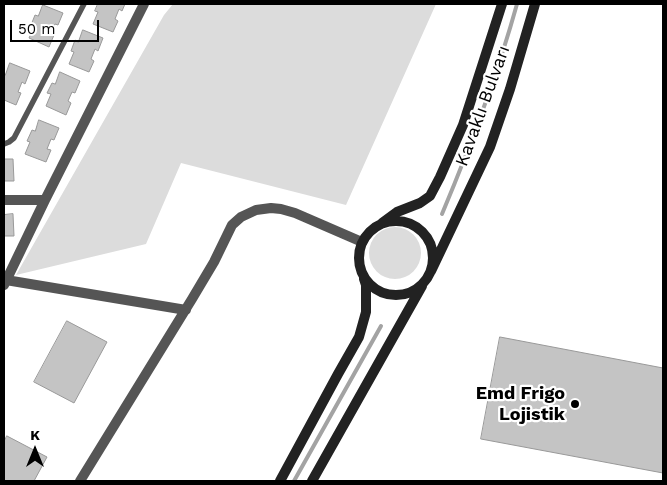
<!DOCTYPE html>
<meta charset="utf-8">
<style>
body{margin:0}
#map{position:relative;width:667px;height:485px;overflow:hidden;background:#fff;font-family:"Work Sans",sans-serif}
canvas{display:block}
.frame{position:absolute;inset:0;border:5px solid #000;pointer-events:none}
.north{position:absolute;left:10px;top:425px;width:50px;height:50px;-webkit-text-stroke:4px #fff;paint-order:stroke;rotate:0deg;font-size:14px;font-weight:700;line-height:20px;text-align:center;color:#000}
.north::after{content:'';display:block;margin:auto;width:18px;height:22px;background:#000;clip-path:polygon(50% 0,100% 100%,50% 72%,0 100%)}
.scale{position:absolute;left:10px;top:20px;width:89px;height:22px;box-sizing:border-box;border:2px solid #000;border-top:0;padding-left:6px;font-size:15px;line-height:18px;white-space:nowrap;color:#000;-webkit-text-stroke:4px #fff;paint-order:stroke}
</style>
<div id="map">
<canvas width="667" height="485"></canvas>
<div class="frame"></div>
<div class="north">K</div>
<div class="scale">50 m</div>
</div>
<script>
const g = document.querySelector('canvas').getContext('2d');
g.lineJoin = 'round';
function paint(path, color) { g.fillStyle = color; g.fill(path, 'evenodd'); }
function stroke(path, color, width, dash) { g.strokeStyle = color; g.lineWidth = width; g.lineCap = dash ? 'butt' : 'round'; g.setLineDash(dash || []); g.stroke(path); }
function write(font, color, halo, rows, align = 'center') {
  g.font = font + ' "Work Sans",sans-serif'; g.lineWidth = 4.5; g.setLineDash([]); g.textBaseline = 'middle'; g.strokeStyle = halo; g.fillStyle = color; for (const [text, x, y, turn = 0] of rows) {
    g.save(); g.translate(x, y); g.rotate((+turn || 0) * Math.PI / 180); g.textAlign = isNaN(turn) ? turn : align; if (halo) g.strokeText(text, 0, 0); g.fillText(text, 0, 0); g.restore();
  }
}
paint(new Path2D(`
 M173,4h263l-90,201 -165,-42 -35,81 -130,31 148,-260z
 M369 253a26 26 0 1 1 52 0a26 26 0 1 1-52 0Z`), '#dcdcdc');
stroke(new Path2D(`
 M442,214c29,-69 55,-138 75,-210
 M294,481l87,-155`), '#a3a3a3', 4);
const building = new Path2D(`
 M98,4h27l-3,7 -3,-2 -4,10 3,2 -5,11 -20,-8 5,-12 -3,-1z
 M43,5l20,8 -5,12 -3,-1 -4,10 3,1 -5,12 -20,-9 5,-11 -3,-2 4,-10 3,1z
 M83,30l20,8 -5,13 -3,-2 -4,10 3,2 -5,11 -20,-8 5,-12 -3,-1 4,-11 3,2z
 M10,63l20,8 -5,13 -3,-2 -4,10 3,1 -5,12 -12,-5v-26l1,1z
 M60,72l20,9 -5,12 -3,-1 -4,9 3,2 -5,12 -20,-9 5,-12 -4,-1 5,-10 3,1z
 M39,120l20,8 -5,12 -3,-1 -4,10 4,1 -5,12 -21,-8 5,-12 -3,-1 5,-11 3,1z
 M4,159h9l1,22h-10z
 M13,214l1,22h-10v-21z
 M67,321l40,21 -33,61 -40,-21z
 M500,337l163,31v105l-182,-34z
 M7,436l40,21 -13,24h-30v-39z`);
paint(building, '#c4c4c4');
stroke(building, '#999', 1);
stroke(new Path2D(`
 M4,144l5,-2 5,-4 70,-134`), '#555', 5.5);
stroke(new Path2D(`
 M4,200h41
 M6,280l180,30
 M4,285l41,-85 99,-196
 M80,481l112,-182 22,-37 18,-37 9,-8 15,-7 15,-2 10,1 14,4 67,29`), '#555', 10);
stroke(new Path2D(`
 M359 258a37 37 0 1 1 74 0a37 37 0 1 1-74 0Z
 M382,223l15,-11 23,-9 10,-7 10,-19 23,-52 39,-121
 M431,271l59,-124 20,-58 25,-85
 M280,481l58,-107 21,-37 7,-25v-27l-2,-6
 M312,481l110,-195`), '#222', 10);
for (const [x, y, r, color] of [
 [575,404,5,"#000"]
]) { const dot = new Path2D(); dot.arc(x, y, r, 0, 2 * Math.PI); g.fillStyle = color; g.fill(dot); stroke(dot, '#fff', 2); }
write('18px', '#000', '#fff', [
 ["Kavaklı Bulvarı",483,106,-70]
]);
write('bold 18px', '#000', '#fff', [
 ["Emd Frigo",565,394],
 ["Lojistik",565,415]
], 'right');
</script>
